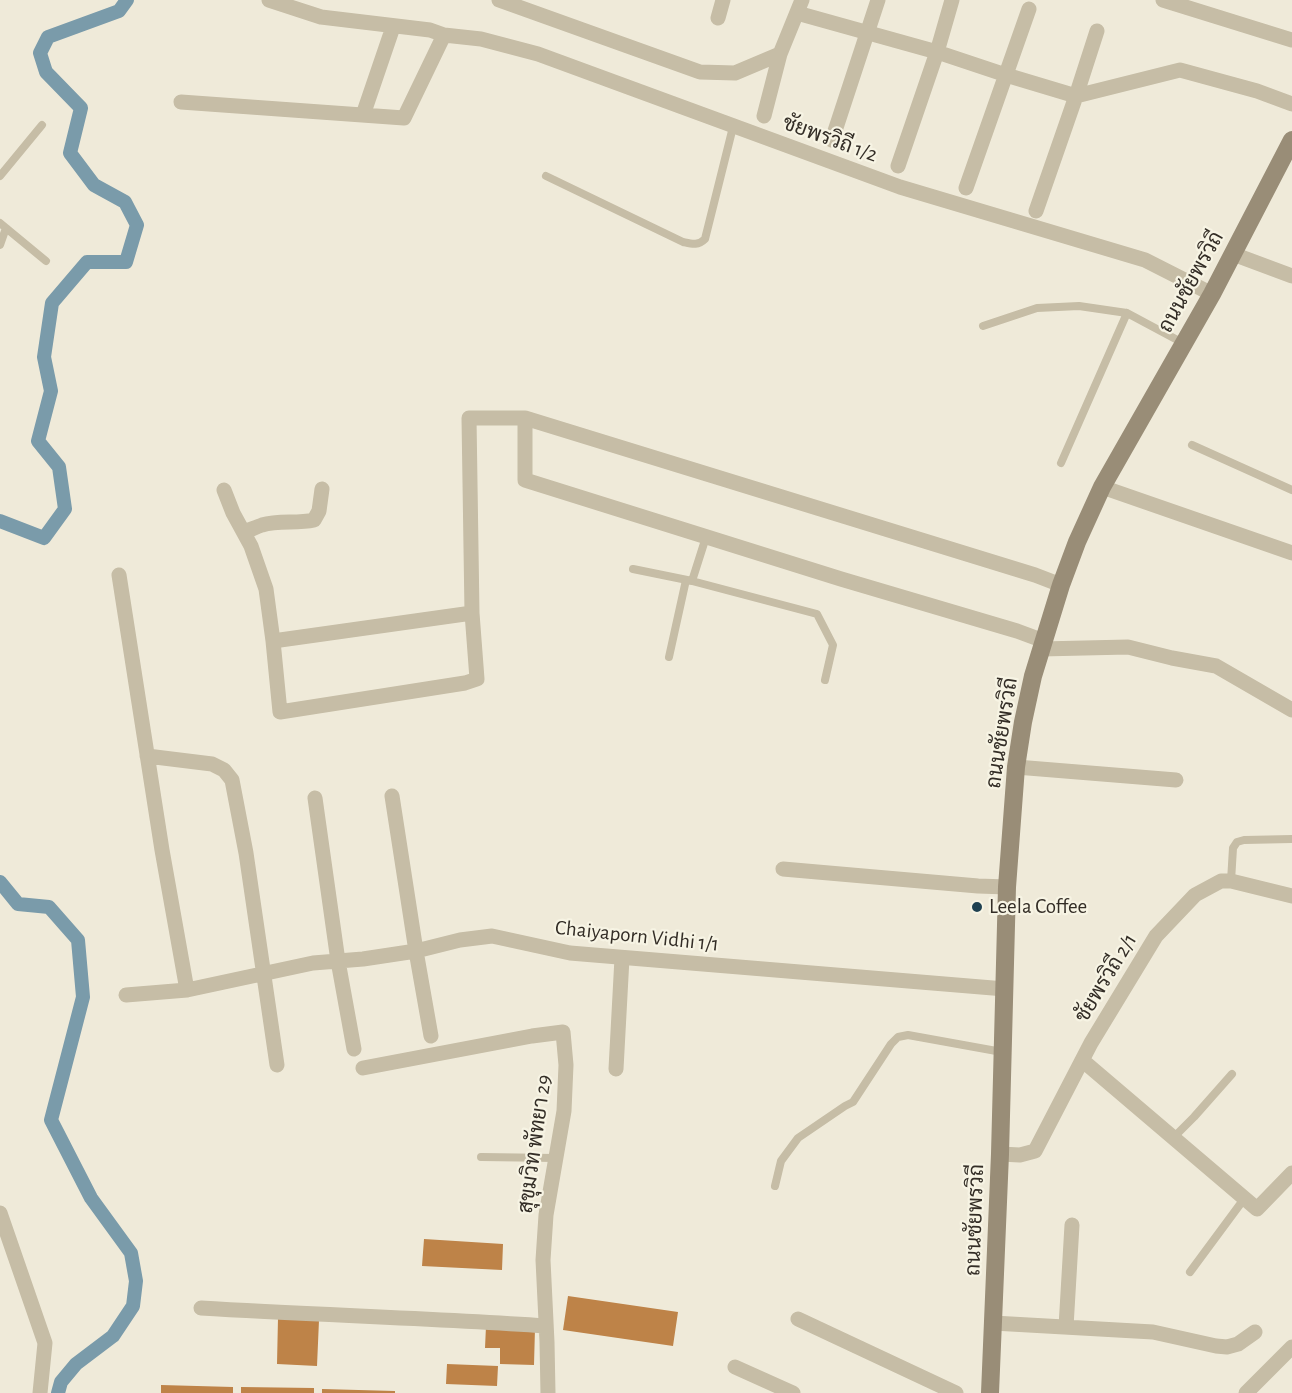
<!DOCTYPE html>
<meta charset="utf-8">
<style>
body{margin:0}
canvas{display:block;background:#efead9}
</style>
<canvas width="1292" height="1393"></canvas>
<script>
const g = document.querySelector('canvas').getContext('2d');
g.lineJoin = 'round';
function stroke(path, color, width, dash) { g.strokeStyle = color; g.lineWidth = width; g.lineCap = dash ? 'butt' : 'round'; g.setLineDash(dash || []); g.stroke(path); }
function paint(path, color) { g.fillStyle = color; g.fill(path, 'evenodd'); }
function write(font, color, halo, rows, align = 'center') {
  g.font = font + ' "Alegreya Sans",Sarabun,sans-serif'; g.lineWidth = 4.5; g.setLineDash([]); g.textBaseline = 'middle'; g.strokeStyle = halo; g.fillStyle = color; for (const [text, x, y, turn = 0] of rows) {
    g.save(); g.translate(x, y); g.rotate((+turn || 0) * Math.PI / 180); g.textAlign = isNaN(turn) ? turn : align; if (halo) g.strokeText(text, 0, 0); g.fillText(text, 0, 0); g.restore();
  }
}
stroke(new Path2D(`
 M0,521l44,17 21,-29 -6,-42 -21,-26 13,-50 -7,-34 8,-54 35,-41h39l11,-37 -12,-23 -31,-17 -24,-32 11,-45 -35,-36 -6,-19 8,-16 71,-26 8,-11
 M0,882l18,22 31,3 29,33 5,57 -32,123 40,78 40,55 5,28 -3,25 -20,30 -37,28 -15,18 -3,11`), '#7a9baa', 14);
paint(new Path2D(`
 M424,1239l79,5 -1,26 -80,-4z
 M568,1296l110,16 -5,34 -110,-16z
 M278,1318l41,2 -2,46 -40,-2z
 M486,1326l49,2 -1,37 -34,-1v-16h-15z
 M447,1364l51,2 -1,20 -51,-2z
 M161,1385l72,2v6h-72z
 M241,1387l73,1v5h-73z
 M322,1389l73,2v2h-73z`), '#be8348');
stroke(new Path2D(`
 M0,176l42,-51
 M546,176l137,66c9,2 15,4 22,-3l28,-112
 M0,223l46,38
 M0,245l6,-17
 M983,326l54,-18 42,-2 48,7 56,30
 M1192,445l100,45
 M1061,463l66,-150
 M633,569l59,12 125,33 16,31 -8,35
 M692,581l14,-44
 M669,657l17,-77
 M1231,881l2,-33 4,-6 7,-2 48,-1
 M1173,1138l21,-21 38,-43
 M481,1157l75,1
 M775,1186l6,-25 17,-23 47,-32 8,-4 38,-58 7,-7 10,-2 94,17
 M1190,1272l54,-73`), '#c6bda6', 8);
stroke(new Path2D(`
 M269,0l52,17 109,13 14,5 37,4 57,15 362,133 245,73 67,34
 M499,0l201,72 35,1 45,-19 22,-54
 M1163,0l129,40
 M797,13l140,39 69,23 70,21 104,-26 77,21 35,13
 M718,18l5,-18
 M181,102l223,16 40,-83
 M363,115l30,-88
 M764,116l16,-62
 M832,140l46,-140
 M898,166l39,-114 15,-52
 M966,188l63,-179
 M1036,211l40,-115 21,-65
 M1233,254l59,22
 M525,418v62l316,99 176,52 27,10
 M1102,487l190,66
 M224,490l9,23 18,33 15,43 7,52 7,71 185,-29 12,-4 -5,-66 -3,-195h56l510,157 26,10
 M244,532c6,-2 12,-5 18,-7 17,-5 35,-1 52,-5l5,-9 3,-22
 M119,575l43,275 25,140
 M273,641l199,-28
 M1041,649l87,-2 44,11 44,8 76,44
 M147,756l65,8 12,6 8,10 14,73 31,212
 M1016,767l160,13
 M392,796l24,155 15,85
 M315,798l23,163 16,88
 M783,869l195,17 29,1
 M126,995l61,-5 126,-27 50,-4 53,-8 44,-11 32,-4 78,17 435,36
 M1082,1060l175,149 35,-36
 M363,1068l169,-32 31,-4 3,33 -2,46 -18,104 -3,45 4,82 1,51
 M616,1069l6,-111
 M1000,1154l20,1 15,-4 56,-108 65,-107 39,-41 26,-14h10l61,15
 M0,1213l45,130 -5,50
 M201,1308c115,7 230,10 345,18
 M798,1319l158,74
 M993,1323l160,9 63,14 11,1 11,-3 17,-12
 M1066,1327l6,-102
 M735,1367l58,26
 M1246,1393l46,-46`), '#c6bda6', 15);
stroke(new Path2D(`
 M990,1393l10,-239 7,-267 9,-120 7,-45 10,-46 28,-91 16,-43 25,-55 110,-193 80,-154`), '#998d77', 18);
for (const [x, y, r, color] of [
 [977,907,6,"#1f4151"]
]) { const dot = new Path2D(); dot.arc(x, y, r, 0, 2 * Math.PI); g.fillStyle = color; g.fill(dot); stroke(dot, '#f7f4e4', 2); }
write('21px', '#332d26', '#f7f4e4', [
 ["ชัยพรวิถี 1/2",830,139,20],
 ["ถนนชัยพรวิถี",1191,282,-61],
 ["ถนนชัยพรวิถี",1002,733,-81],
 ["Chaiyaporn Vidhi 1/1",637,936,6],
 ["ชัยพรวิถี 2/1",1106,978,-59],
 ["สุขุมวิท พัทยา 29",535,1144,-82],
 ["ถนนชัยพรวิถี",975,1220,-88]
]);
write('21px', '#332d26', '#f7f4e4', [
 ["Leela Coffee",989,907]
], 'left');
</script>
